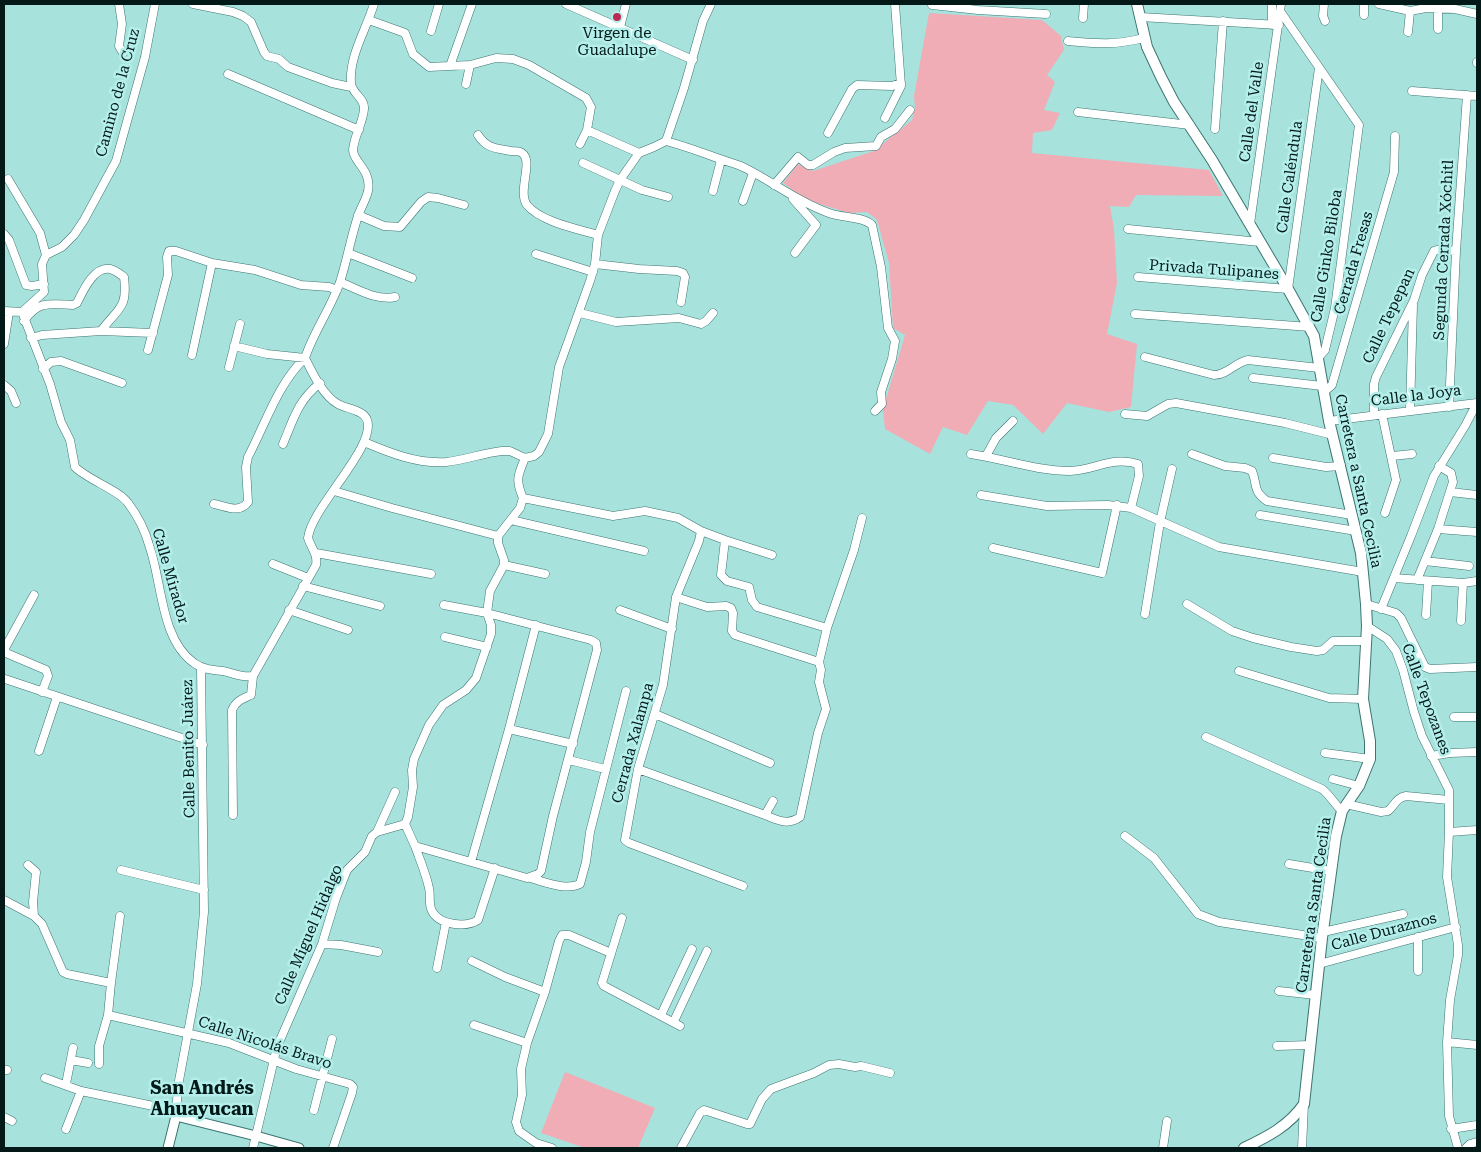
<!DOCTYPE html>
<meta charset="utf-8">
<style>
body{margin:0}
#map{position:relative;width:1481px;height:1152px;overflow:hidden;background:#a7e2dd;font-family:"Roboto Serif",serif}
canvas{display:block}
.frame{position:absolute;inset:0;border:5px solid #021918;pointer-events:none}
</style>
<div id="map">
<canvas width="1481" height="1152"></canvas>
<div class="frame"></div>
</div>
<script>
const g = document.querySelector('canvas').getContext('2d');
g.lineJoin = 'round';
function paint(path, color) { g.fillStyle = color; g.fill(path, 'evenodd'); }
function stroke(path, color, width, dash) { g.strokeStyle = color; g.lineWidth = width; g.lineCap = dash ? 'butt' : 'round'; g.setLineDash(dash || []); g.stroke(path); }
function write(font, color, halo, rows, align = 'center') {
  g.font = font + ' "Roboto Serif",serif'; g.lineWidth = 5; g.setLineDash([]); g.textBaseline = 'middle'; g.strokeStyle = halo; g.fillStyle = color; for (const [text, x, y, turn = 0] of rows) {
    g.save(); g.translate(x, y); g.rotate((+turn || 0) * Math.PI / 180); g.textAlign = isNaN(turn) ? turn : align; if (halo) g.strokeText(text, 0, 0); g.fillText(text, 0, 0); g.restore();
  }
}
paint(new Path2D(`
 M929,13l113,7 19,16 3,14 -17,25 8,7 -11,28 16,3 -8,17 -19,3 -1,20 177,17 14,26 -87,-1 -7,12 -19,-1 4,23 3,54 -10,51 30,10 -6,63 -22,5 -42,-9 -24,31 -30,-29 -25,-4 -21,34 -24,-8 -13,27 -45,-25 -2,-20 22,-74 -12,-7 -4,-65 -12,-43 -10,-8 -18,1 -43,-13 -23,-17 15,-19 15,7 61,-20 38,-31 3,-13 -1,-11z
 M565,1072l90,36 -17,40h-53l-44,-15z`), '#f0adb6');
const minor = new Path2D(`
 M119,4l3,20 -3,22 4,7
 M193,4l40,8 10,4 8,6 13,30 3,4 12,3 9,8 44,16 19,4
 M566,4l127,56
 M1324,4l-1,12 2,5
 M1379,4l31,7 16,-3 29,1 22,5
 M932,5l46,5 68,4
 M1280,11l79,114 -24,183 -10,42 -7,8
 M1364,15v-11
 M1140,17l139,8
 M1083,18l1,-14
 M369,20l36,13 8,21 16,13 41,-2 26,-7 17,1 16,6 57,33 5,9 -4,23 52,23
 M1272,25v-21
 M620,27l6,-23
 M1438,29v-21
 M431,31l8,-27
 M1408,32l2,-21
 M1068,41c30,3 48,4 76,-3
 M1477,63v-1
 M450,66l22,-62
 M228,74l131,56
 M466,84l4,-19
 M1412,91l65,5
 M1078,112l112,13
 M885,118l16,-32 -6,-82
 M1215,129l8,-108
 M828,133l24,-44 5,-4 35,1 9,-3
 M478,135c9,14 18,13 33,16 4,0 9,0 11,2 12,8 -5,39 5,52 14,17 51,24 71,30
 M666,141c18,5 35,11 54,18 8,3 17,5 25,9 28,14 53,34 84,45 12,5 34,3 43,12l9,42 7,61 7,13 -3,18 -11,33 1,12 -7,7
 M580,144l7,-14
 M583,163l59,27 26,7
 M8,179l32,54 6,22
 M774,185l24,-28 10,8h5l21,-13 11,-4 31,-2 5,-9 14,-8 15,-19
 M713,191l8,-31
 M793,199l23,26 -21,28
 M743,201l10,-28
 M358,215l26,11 16,1 21,-25 7,-5 10,1 26,7
 M1250,224l31,-220
 M1128,229l132,13
 M4,234l5,6 17,45 6,1 12,-2
 M348,253l64,25
 M536,254l57,18
 M46,255l16,-8 12,-12 10,-15 32,-59 29,-104 10,-53
 M595,264l44,5 38,2 6,2 2,4 -4,25
 M1138,277l150,12 31,-221
 M340,282c17,7 36,19 55,15
 M4,311l18,1 22,-20 -2,-28 4,-9
 M22,312l28,72 11,38 9,18 5,27c13,13 44,23 53,36 10,13 18,30 22,45 12,35 11,92 44,115 8,6 19,7 29,8 10,2 20,7 30,5
 M580,313l36,9 63,-4 22,6 5,-3 7,-8
 M1135,314l175,13
 M24,321c14,-21 27,-17 49,-16l4,-2c6,-12 17,-37 33,-34 5,1 10,5 14,8 4,32 -6,31 -23,54
 M31,338l11,-3 59,-4 52,2
 M4,344l5,-32
 M148,350l20,-75 -1,-18 2,-6h7l36,12 43,7 46,15 28,2 8,3
 M192,355l20,-92
 M1145,357l69,18c13,0 22,-13 34,-15l71,8
 M229,367l11,-43
 M43,369l8,-7 10,-1 61,22
 M1253,378l69,8
 M4,385l7,6 5,12
 M1324,392l8,-7 62,-213 1,-36
 M1449,407l7,-156 11,-156
 M1410,411l3,-106
 M1125,414l22,2 21,-12 8,-1 109,20 48,12
 M1382,414l14,66 -11,33
 M1374,415v-31l2,-7 38,-77 8,-25 12,-24 3,-1 19,1
 M1329,421l148,-18
 M364,442c26,11 53,22 82,20 19,-2 37,-9 56,-11h8l15,7
 M283,444c11,-26 14,-42 37,-61
 M971,454c33,5 66,17 99,17 25,-1 42,-15 68,-7l1,12 -8,32
 M1192,454l33,12 20,2 7,3c6,15 0,19 15,30l85,14
 M986,456l10,-18 17,-17
 M1392,456l20,-2
 M1273,458l53,9 15,-1
 M334,491l58,17 106,28
 M1450,492l27,3
 M981,495l66,11 61,-1 23,3 88,39 144,25
 M523,498c-8,-18 -5,-23 2,-40l9,-2 5,-4 9,-18 11,-67 31,-86 5,-17 3,-29 17,-44 5,-11 19,-27 15,-6 12,-6 18,-53 19,-67 8,-17
 M523,498l90,18 32,-5 33,7 23,13 24,9 -4,35 6,6 22,6 3,13 5,7 70,21
 M214,504c12,2 25,10 34,-2l-2,-35 2,-10c18,-34 29,-72 57,-99l-38,-4 -33,-8
 M1260,515l96,16
 M511,520l133,31
 M1438,529l39,3
 M701,531l-2,10 -23,56 -13,88 -25,84 -13,71 4,3 114,43
 M725,540l47,15
 M993,548l109,25 15,-68
 M316,553l115,21
 M1425,561l44,5
 M273,564l35,14
 M504,565l41,9
 M1394,578l69,5 14,-2
 M1417,580l21,-51 15,-47 -2,-9 -12,-7
 M303,586l77,20
 M34,595l-29,53 1,5 40,17 2,6 -6,16
 M676,597l31,10 19,-1 5,2 2,5 -1,18 3,4 84,27 8,-34 27,-78 8,-32
 M1187,604l45,27 21,7 38,9 26,4 6,-1 10,-9h32
 M1366,604l30,9 5,5 24,49 5,2 47,-2
 M1381,609l30,-73 23,-60 31,-50 12,-23
 M289,610l59,20
 M620,610l52,19
 M1145,614l15,-92 12,-53
 M1426,615l2,-34
 M1461,621l2,-38
 M1367,626l20,13 9,12 7,19 11,42 8,24 27,54v42l-2,45 11,68v10l-8,45 -3,42 2,74 9,32
 M445,637l42,10
 M1239,671l90,27 34,1
 M5,679l198,66
 M655,714l115,49
 M1454,717h23
 M509,729l64,15
 M1206,737l116,52c8,6 13,16 20,22
 M39,751l18,-54
 M1325,753l45,6
 M1431,756l19,-3 27,-1
 M569,760l36,9
 M638,769l127,46 8,-14
 M1333,779l26,7
 M1346,804l35,8 7,-1c7,-6 8,-13 18,-15l43,4
 M233,815l-1,-105c4,-9 10,-11 19,-15l2,-19 63,-111c2,-11 -5,-17 -8,-27 3,-30 69,-92 59,-118 -3,-10 -20,-11 -29,-16 -15,-8 -26,-32 -33,-46 9,-27 26,-50 35,-76 7,-22 11,-45 18,-66 3,-9 8,-16 10,-25 4,-21 -15,-29 -15,-41 1,-14 10,-27 11,-41 1,-11 -12,-15 -13,-26 -2,-27 15,-53 23,-79
 M765,815c13,5 22,11 35,2l18,-84 8,-24 -7,-27 2,-12 -2,-8
 M405,824l10,22 112,32 11,-4 3,-3 12,-55 44,-166 -1,-7 -5,-3 -104,-27 -43,-8
 M377,832l18,-40
 M1449,832l28,-2
 M1125,836l29,22 44,56 21,8 103,16
 M415,846c5,14 11,28 14,42 2,7 -1,16 3,23 7,14 34,17 46,9l17,-52
 M471,862l38,-133 27,-104
 M1289,864l42,7
 M28,865l8,7 -3,30 1,14
 M121,870l83,20
 M530,878c15,4 36,13 50,6l6,-22 4,-30 36,-141
 M4,900l30,16 8,8 21,48 4,2 44,9 -3,32 121,28 67,26 54,15 3,3 -1,6 -19,55
 M622,918l-20,65 2,3 76,40
 M1323,932l80,-18
 M322,944l19,1 37,7
 M472,961l33,16 40,15
 M1319,964l137,-37
 M437,968l9,-46
 M1418,971v-34
 M111,983l9,-67
 M1279,991l36,4
 M661,1015l31,-66
 M674,1021l33,-70
 M474,1025l53,18
 M1447,1042l30,3
 M1277,1046l33,-1
 M71,1060l17,3
 M99,1064v-18l9,-31
 M4,1070h3
 M45,1078l36,13 82,17 13,8 2,-30 19,-102 7,-72 -3,-245
 M66,1084l7,-36
 M314,1110l18,-71
 M4,1117l8,4
 M66,1129l15,-38
 M1451,1129l26,-4
 M253,1148l24,-101 45,-103 14,-46 11,-28 18,-18 7,-16 5,-4 28,-8 3,-7 5,-30 -1,-17 2,-11 15,-34 14,-20 23,-15 10,-12 15,-44v-9l-4,-12 3,-22 14,-26v-5l-6,-17v-7l22,-28 3,-10
 M552,1148l-16,-5 -17,-12 -3,-9 6,-27 -1,-26 6,-26 18,-51 14,-51 3,-6h7l42,18
 M681,1148l19,-35 4,-3 43,14h3l12,-25 9,-10 43,-16 15,-8 10,-1 16,3 6,-1 29,7
 M1163,1148l4,-27
 M1302,1148l2,-44
 M1466,1148l4,-4 7,-2`);
const tertiary = new Path2D(`
 M168,1148l8,-32 80,20 43,12`);
const secondary = new Path2D(`
 M1137,4l10,43 14,30 13,25 38,58 76,129 26,47 15,85 32,132 5,51 1,22 -4,73 7,42v18l-11,27 -17,25 -6,25 -14,102 -18,166c-15,22 -37,33 -60,44`);
stroke(minor, '#3c7571', 9);
stroke(tertiary, '#3c7571', 11);
stroke(secondary, '#3c7571', 12);
stroke(minor, '#fff', 8);
stroke(tertiary, '#fff', 9);
stroke(secondary, '#fff', 10);
for (const [x, y, r, color] of [
 [617,17,5,"#ba2a52"]
]) { const dot = new Path2D(); dot.arc(x, y, r, 0, 2 * Math.PI); g.fillStyle = color; g.fill(dot); stroke(dot, '#b4efeb', 2); }
write('15px', '#021918', '#b4efeb', [
 ["Virgen de",617,34],
 ["Guadalupe",617,51]
]);
write('15px', '#021918', '#b4efeb', [
 ["Camino de la Cruz",118,93,-75],
 ["Calle del Valle",1252,112,-82],
 ["Calle Caléndula",1290,177,-82],
 ["Segunda Cerrada Xóchitl",1444,250,-87],
 ["Calle Ginko Biloba",1327,256,-81],
 ["Cerrada Fresas",1354,263,-74],
 ["Privada Tulipanes",1214,270,4],
 ["Calle Tepepan",1389,316,-65],
 ["Calle la Joya",1416,396,-7],
 ["Carretera a Santa Cecilia",1358,481,78],
 ["Calle Mirador",170,576,74],
 ["Calle Tepozanes",1426,699,70],
 ["Cerrada Xalampa",633,743,-75],
 ["Calle Benito Juárez",189,749,-91],
 ["Carretera a Santa Cecilia",1314,905,-82],
 ["Calle Duraznos",1384,932,-15],
 ["Calle Miguel Hidalgo",309,935,-67],
 ["Calle Nicolás Bravo",265,1043,18]
]);
write('bold 18px', '#021918', '#b4efeb', [
 ["San Andrés",202,1089],
 ["Ahuayucan",202,1110]
]);
</script>
